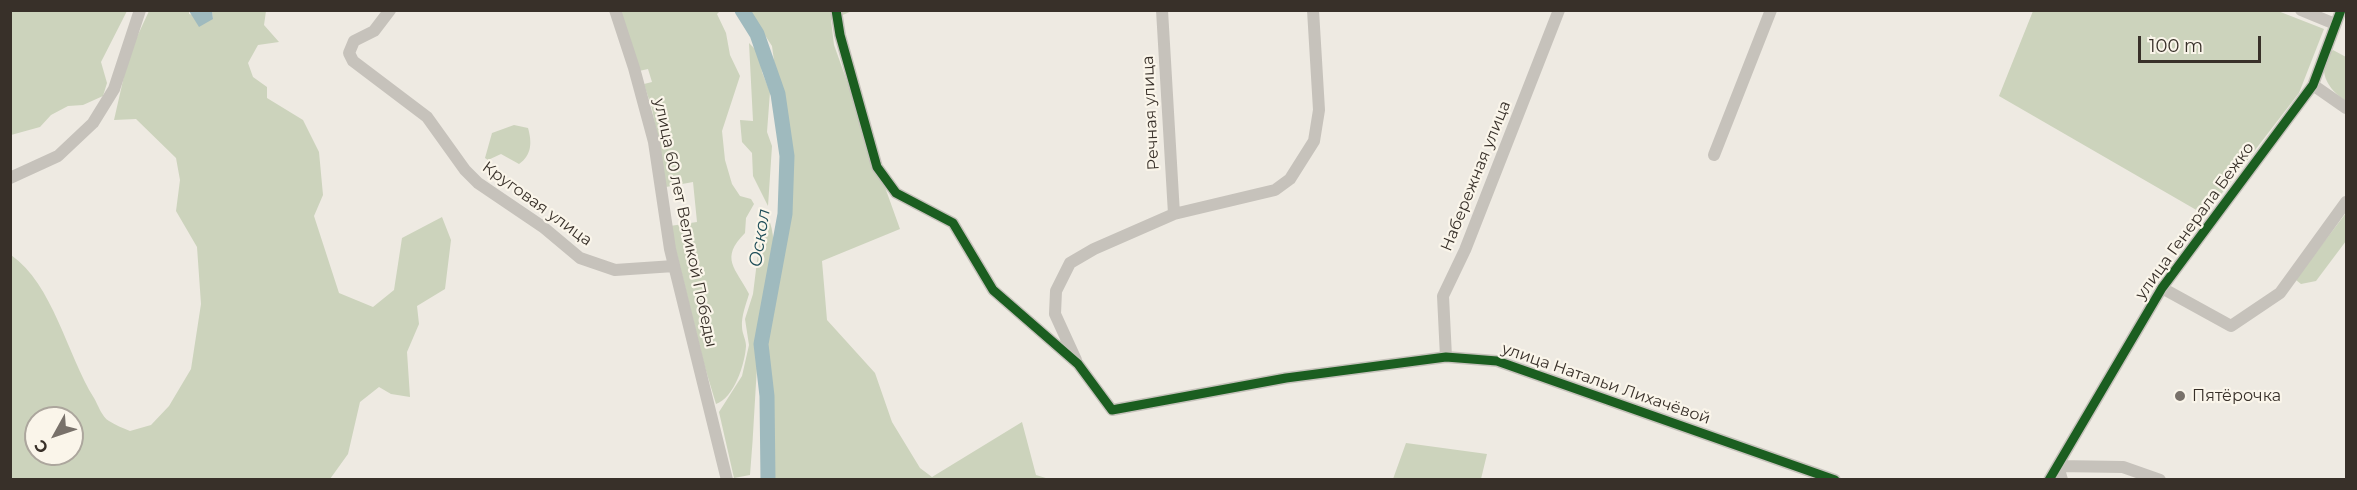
<!DOCTYPE html>
<meta charset="utf-8">
<style>
body{margin:0}
#map{position:relative;width:2357px;height:490px;overflow:hidden;background:#eeeae2;font-family:Montserrat,sans-serif}
canvas{display:block}
.frame{position:absolute;inset:0;border:12px solid #383029;pointer-events:none}
.north{position:absolute;left:24px;top:406px;width:60px;height:60px;box-sizing:border-box;background:#faf5ea;border:2px solid #aca69d;border-radius:50%;rotate:230deg;font-size:16px;font-weight:700;line-height:24px;text-align:center;color:#383029}
.north::after{content:'';display:block;margin:auto;width:21px;height:27px;background:#78716a;clip-path:polygon(50% 0,100% 100%,50% 72%,0 100%)}
.scale{position:absolute;left:2138px;top:36px;width:123px;height:27px;box-sizing:border-box;border:3px solid #383029;border-top:0;padding-left:8px;font-size:18px;line-height:21px;white-space:nowrap;color:#383029;-webkit-text-stroke:4px #faf5ea;paint-order:stroke}
</style>
<div id="map">
<canvas width="2357" height="490"></canvas>
<div class="frame"></div>
<div class="north">С</div>
<div class="scale">100 m</div>
</div>
<script>
const g = document.querySelector('canvas').getContext('2d');
g.lineJoin = 'round';
function paint(path, color) { g.fillStyle = color; g.fill(path, 'evenodd'); }
function stroke(path, color, width, dash) { g.strokeStyle = color; g.lineWidth = width; g.lineCap = dash ? 'butt' : 'round'; g.setLineDash(dash || []); g.stroke(path); }
function write(font, color, halo, rows, align = 'center') {
  g.font = font + ' Montserrat,sans-serif'; g.lineWidth = 4.5; g.setLineDash([]); g.textBaseline = 'middle'; g.strokeStyle = halo; g.fillStyle = color; for (const [text, x, y, turn = 0] of rows) {
    g.save(); g.translate(x, y); g.rotate((+turn || 0) * Math.PI / 180); g.textAlign = isNaN(turn) ? turn : align; if (halo) g.strokeText(text, 0, 0); g.fillText(text, 0, 0); g.restore();
  }
}
paint(new Path2D(`
 M11,11h116l-26,51 6,21 -4,13 -20,9 -15,1 -17,9 -11,12 -29,8z
 M149,11h40v3l24,5 -1,-8h54l-2,14 15,17 -21,3 -10,18 5,14 14,10v11l36,22 16,32 4,43 -9,21 25,77 34,14 21,-17 8,-52 40,-21 9,23 -6,49 -28,17 2,18 -12,28 3,45 -19,-3 -12,-7 -19,15 -12,52 -18,25 -319,1v-225c42,29 56,100 83,143 4,7 8,19 15,23 6,4 14,7 21,10l21,-6 18,-19 22,-37 10,-65 -4,-57 -21,-36 4,-31 -4,-22 -40,-39 -22,1 15,-66zM36,418h36v36h-36z
 M619,11h101l-3,3 9,19 4,22 10,21 -18,55 3,29 7,24 8,12 11,3 3,5 -8,14 -1,15c-26,26 -9,35 4,61 -3,10 -8,23 -7,33 0,6 4,13 4,19 -1,18 -12,52 -30,58l-12,-40 -34,-138 27,-4 -4,-40 -27,5 -14,-78 -8,-25 8,-2 -4,-13 -9,2z
 M749,11h103l-21,9 3,25 66,184 -78,32 5,59 48,53 17,49 28,46 12,9 90,-55 14,53 13,4h-281l-1,-83 -6,-52 24,-130 2,-58 -15,-110z
 M2033,11h245l46,18 -25,64 -94,122 -206,-119z
 M749,43l11,11 2,18 8,20 -3,40 5,14 -4,60 -15,-30 -1,-23 -10,-11 -2,-22 13,1z
 M2333,50l13,7v44c-18,-11 -32,-33 -13,-51z
 M514,125l14,3c4,14 4,27 -9,36l-18,-10 -13,6 -3,-2 7,-25z
 M2346,213v28l-30,40 -15,3 -5,-4 5,-8z
 M767,216c17,29 -4,93 -8,126 -4,44 -5,89 -9,133l-16,3 -15,-66 23,-36 7,-31 -4,-26 8,-25 8,-65z
 M1406,443l81,11 -6,25h-88z`), '#ccd3bc');
paint(new Path2D(`
 M189,11h23l1,8 -14,8z`), '#9fbabe');
stroke(new Path2D(`
 M742,10l15,24 21,60 9,62 -2,58 -24,130 6,52 1,84`), '#9fbabe', 15);
stroke(new Path2D(`
 M390,10l-16,21 -20,10 -5,12 4,8 74,56 38,53 13,13 65,44 37,31 35,12 59,-4
 M615,10l19,58 20,74 16,107 57,231
 M836,10l4,25 37,132 19,26 57,30 40,67 85,74 34,46 174,-32 160,-21 51,4 338,119
 M1162,10l12,204
 M2301,10l34,14
 M2313,85l33,23
 M1714,155l57,-145
 M10,178l48,-22 35,-33 21,-34 26,-79
 M2162,288l69,38 49,-33 66,-91
 M1446,357l-3,-61 22,-46 94,-240
 M1076,360l-21,-46 1,-23 14,-28 24,-14 80,-35 101,-24 15,-11 24,-38 5,-31 -6,-100
 M2049,480l113,-192 151,-203 28,-75
 M2062,480l-4,-14 65,1 37,13`), '#c6c2bb', 12);
stroke(new Path2D(`
 M836,10l4,25 37,132 19,26 57,30 40,67 85,74 34,46 174,-32 160,-21 51,4 338,119
 M2049,480l113,-192 151,-203 28,-75`), '#1b5e20', 9);
for (const [x, y, r, color] of [
 [2180,396,6,"#78716a"]
]) { const dot = new Path2D(); dot.arc(x, y, r, 0, 2 * Math.PI); g.fillStyle = color; g.fill(dot); stroke(dot, '#faf5ea', 2); }
write('16px', '#383029', '#faf5ea', [
 ["Речная улица",1151,113,-93],
 ["Набережная улица",1476,176,-68],
 ["Круговая улица",537,204,36],
 ["улица Генерала Бежко",2195,221,-54],
 ["улица 60 лет Великой Победы",685,223,78],
 ["улица Натальи Лихачёвой",1606,384,19]
]);
write('16px', '#383029', '#faf5ea', [
 ["Пятёрочка",2192,396]
], 'left');
write('italic 18px', '#1f4e59', '#faf5ea', [
 ["Оскол",760,238,-81]
]);
</script>
